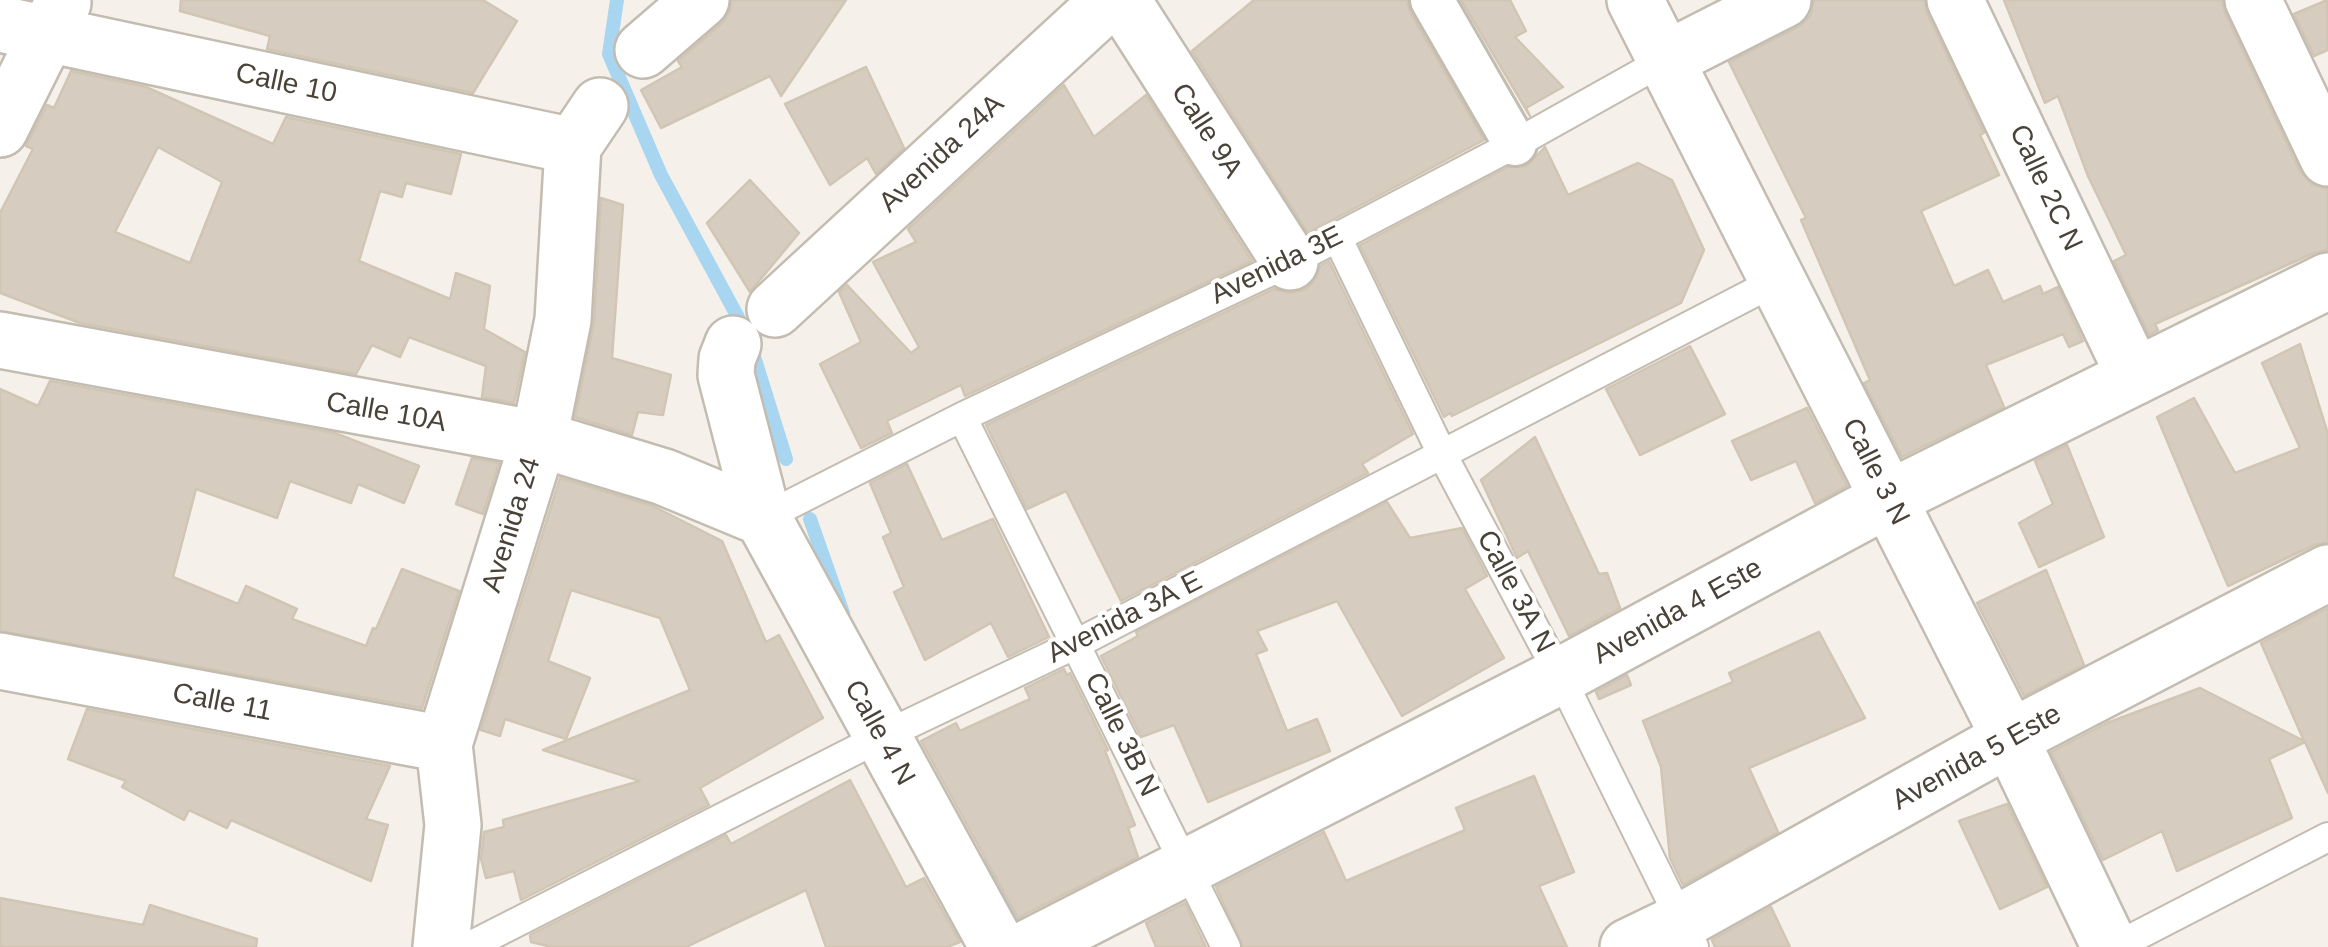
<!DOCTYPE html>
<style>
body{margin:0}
canvas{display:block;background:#f5f1ea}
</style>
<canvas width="2328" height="947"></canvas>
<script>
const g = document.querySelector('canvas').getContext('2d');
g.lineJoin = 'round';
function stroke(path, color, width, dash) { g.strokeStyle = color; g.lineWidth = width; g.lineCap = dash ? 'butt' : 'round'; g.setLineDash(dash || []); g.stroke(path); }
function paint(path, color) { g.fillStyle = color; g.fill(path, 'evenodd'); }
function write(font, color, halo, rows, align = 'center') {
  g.font = font + ' Arial,sans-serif'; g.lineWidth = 8; g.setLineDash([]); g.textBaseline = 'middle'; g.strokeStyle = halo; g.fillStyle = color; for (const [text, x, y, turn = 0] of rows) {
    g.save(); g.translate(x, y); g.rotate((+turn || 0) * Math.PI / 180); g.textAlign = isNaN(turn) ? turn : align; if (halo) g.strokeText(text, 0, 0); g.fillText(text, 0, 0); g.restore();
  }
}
stroke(new Path2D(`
 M617,0l-8,54 52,121 86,159 39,125
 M810,519l33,94
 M984,866l34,55`), '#a8d5f0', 14);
const building = new Path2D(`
 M181,0h302l34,21 -44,72 -206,-44 3,-13 -90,-25z
 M731,0h115l-65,96 -11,-20 -109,52 -20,-38 41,-23 -4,-6 44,-38 8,-12z
 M1254,0h153l3,12 74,128 -176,93 -116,-182z
 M1461,0h49l16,31 -11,6 48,50 -37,21 4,8z
 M1814,0h110l3,13 57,120 -4,2 19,40 -78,36 33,75 34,-16 15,32 37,-16 3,8 15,-7 25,54 -14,6 -6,-13 -77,31 18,42 -102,50 -38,-74 6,-3 -69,-160 5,-2 -77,-156 69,-35 12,-11z
 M2004,0h218l3,13 75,158 11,13 17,5v61l-14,3 -159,71 3,6 -9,5 -35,-74 12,-6 -38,-79 -30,-80 -13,7z
 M2327,0l1,50 -14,6 -20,-42z
 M866,67l38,81 -28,26 -9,-16 -37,27 -45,-81z
 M71,71l75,16 127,57 13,-27 175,37 -10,40 -45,-11 -4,14 -22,-6 -21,70 91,38 6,-26 34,13 -6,43 41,23 -11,51 -32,-6 4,-31 -77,-29 -9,20 -28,-12 -16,29 -276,-51 -80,-30v-80l33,-64 -7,-3 21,-41 7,3zM158,147l64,35 -32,81 -75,-31z
 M1064,85l30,52 52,-42 106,166 -287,135 -4,-11 -74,36 5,12 -31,15 -41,-84 41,-22 -22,-50 8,-7 64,68 8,-6 -46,-85 43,-20 -8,-13z
 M1545,147l23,48 70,-32 34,17 32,70 -23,53 -229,113 -2,-3 -6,4 -84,-172 148,-78 19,-1z
 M750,180l49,53 -49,59 -43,-69z
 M601,198l22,7 -11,153 59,17 -8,40 -25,-3 -6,23 -57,-18 19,-95z
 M1329,261l84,173 -51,30 6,9 -247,128 -55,-110 -39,18 -41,-84 288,-136 16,4 16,-4 11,-12 3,-11z
 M2300,344l28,90v108l-14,3 -86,41 -71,-169 37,-19 41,75 65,-25 -38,-85z
 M1690,346l35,68 -85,41 -34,-66z
 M50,381l285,52 84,33 -15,37 -46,-19 -7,19 -61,-22 -13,37 -81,-29 -23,88 65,27 8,-18 51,23 -5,10 74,27 7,-18 3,1 26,-60 57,22 -37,117 -422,-77v-242l38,17z
 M1807,408l40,78 -32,17 -19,-42 -45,19 -19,-39z
 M1535,437l64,137 8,-1 13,35 -51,28 -41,-85 -11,7 -36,-78z
 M2067,445l37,92 -65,30 -20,-44 34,-19 -18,-43z
 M472,458l27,5 -16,51 -27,-10z
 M907,464l35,76 51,-21 56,118 -41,20 -17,-34 -66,37 -31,-68 10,-5 -21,-50 8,-4 -21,-50z
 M560,478l93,28 69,35 44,101 13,-7 44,83 -123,70 9,17 -188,95 -7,-29 -28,7 -5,-19 3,-27 20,-5 -1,-7 137,-39 -97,-31 147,-60 -30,-72 -89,-28 -23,71 42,17 -24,61 -61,-20 -5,17 -19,-6z
 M1387,502l23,36 52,-10 25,48 -22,13 39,69 -102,58 -65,-115 -80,30 10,19 -11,4 31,77 30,-12 13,32 -122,51 -34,-77 -33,12 -40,-81 37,-20 -2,-4z
 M2046,570l38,95 -60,31 -47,-93z
 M2328,608v185l-23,-51 -36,17 23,59 -115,53 -15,-40 -59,29 -52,-108 56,-29 93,-35 104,53 -43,-98z
 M1819,632l46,86 -116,50 29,64 -95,53 -13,-27 -9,-91 -18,-46 90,-39 -4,-9z
 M1064,669l3,6 3,-2 38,77 -3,1 30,74 -7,3 10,29 -120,61 -97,-177 35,-18 4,8 70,-32 -5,-11z
 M1627,675l4,10 -32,14 -3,-7z
 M87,709l303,57 -24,53 22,6 -17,56 -140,-61 -4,8 -38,-18 -5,10 -62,-33 4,-6 -58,-22z
 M1534,776l40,96 -35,14 28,61h-324l-27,-60 108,-55 22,49 119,-51 -9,-22z
 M850,780l56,107 18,-9 36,64 -13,5h-121l-20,-57 -120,57h-134l-21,-5 -1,-7 196,-100 5,9z
 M2007,804l40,83 -47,22 -41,-88z
 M0,898l143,27 7,-20 107,34 -1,8h-256z
 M1185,903l21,44h-50l-10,-24z
 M1771,907l19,40h-75l-3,-7z`);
paint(building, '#d6cdc0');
stroke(building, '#d1c5b3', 2.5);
const service = new Path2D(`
 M1337,237l105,217 118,222 134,271
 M962,417l264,530
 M763,518l199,-101 328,-155 225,-118 150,-84
 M468,947l413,-210 195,-93 702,-364
 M2115,947l213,-110`);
const pedestrian = new Path2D(`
 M1432,0l83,144`);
const minor = new Path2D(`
 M1122,0l168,262
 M1955,0l180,377
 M2253,0l75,158
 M0,24l573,122
 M643,50l58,-50
 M1665,60l118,-60
 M0,129l63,-126
 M775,309l335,-309
 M0,340l539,99 125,38 99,41
 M733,344l-6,15 -1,16 37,143 235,429
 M0,661l444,83
 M441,947l12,-122 -9,-81 95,-305 24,-119 10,-174 27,-40
 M1030,947l530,-271 328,-177 440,-218
 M1628,947l54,-26 328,-183 318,-165`);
const tertiary = new Path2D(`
 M1635,0l375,738 100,209`);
stroke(service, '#c3bcb0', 32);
stroke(pedestrian, '#c3bcb0', 48);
stroke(minor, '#c3bcb0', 60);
stroke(tertiary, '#c3bcb0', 60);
stroke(service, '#fff', 28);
stroke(pedestrian, '#fff', 42);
stroke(minor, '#fff', 55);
stroke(tertiary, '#fff', 55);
write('28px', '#494238', '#fff', [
 ["Calle 10",286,84,12],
 ["Calle 9A",1206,131,57],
 ["Avenida 24A",942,154,-43],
 ["Calle 2C N",2045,188,65],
 ["Avenida 3E",1277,266,-26],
 ["Calle 10A",386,413,10],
 ["Calle 3 N",1875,472,63],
 ["Avenida 24",512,525,-73],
 ["Calle 3A N",1515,592,62],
 ["Avenida 4 Este",1678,612,-29],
 ["Avenida 3A E",1125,618,-27],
 ["Calle 11",222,703,11],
 ["Calle 4 N",879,733,61],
 ["Calle 3B N",1121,735,64],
 ["Avenida 5 Este",1977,758,-29]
]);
</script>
